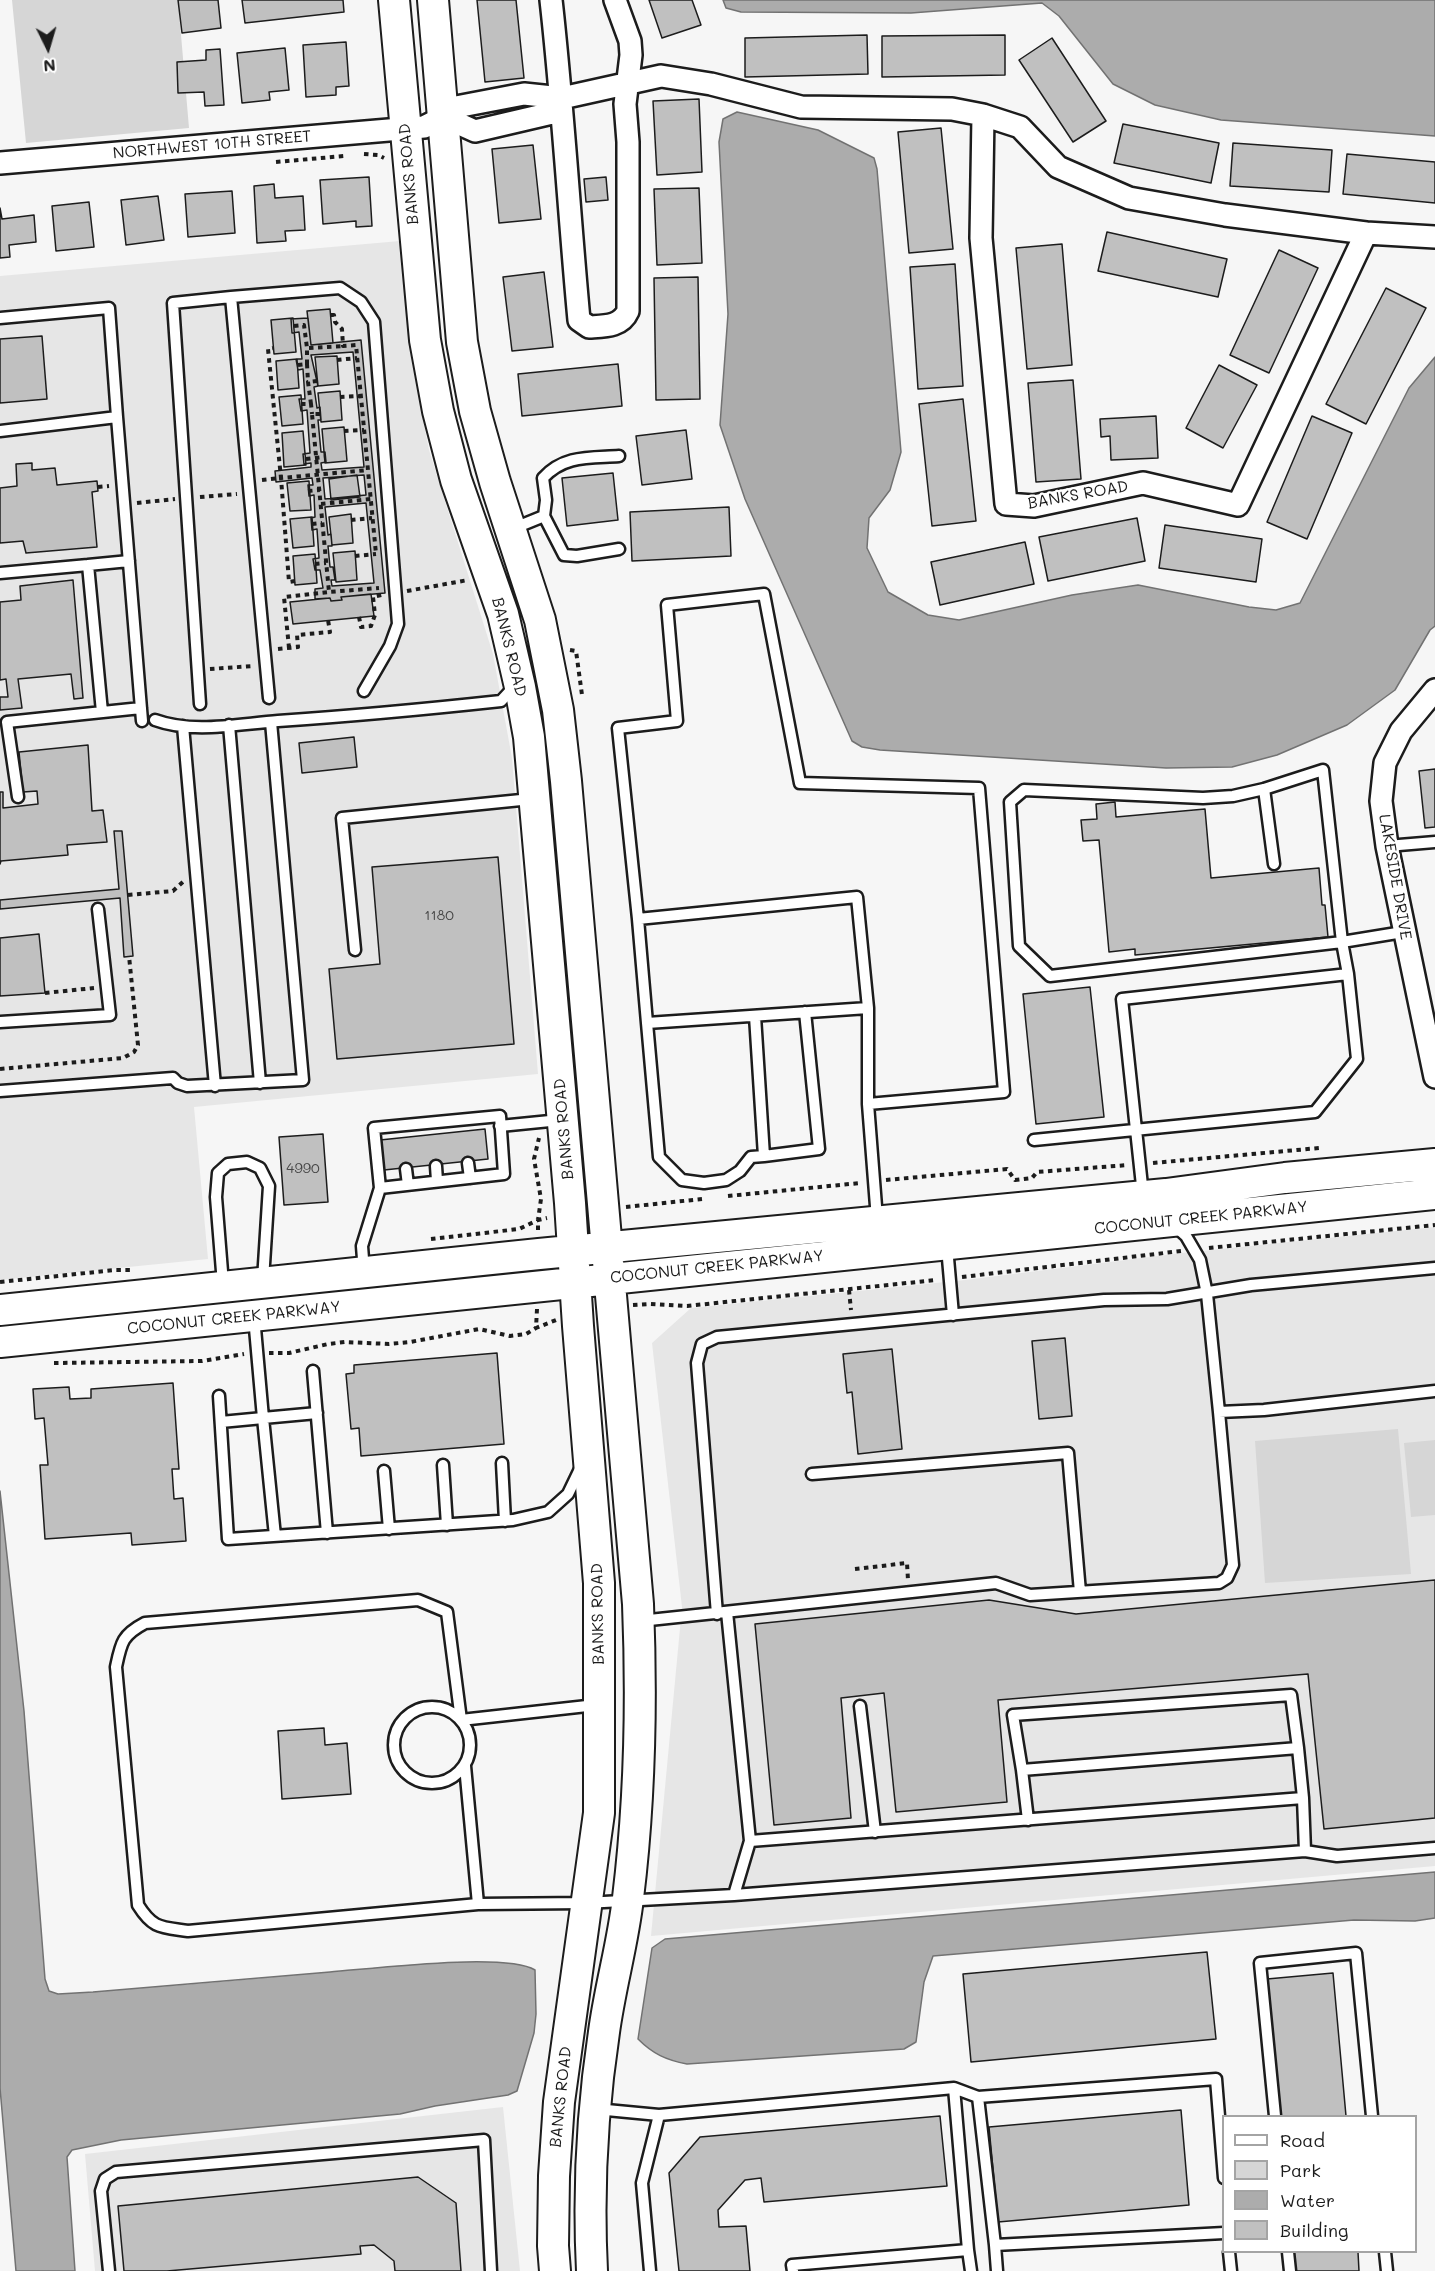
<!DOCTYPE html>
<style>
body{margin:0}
#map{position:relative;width:1435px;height:2271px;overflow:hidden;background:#f6f6f6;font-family:Mali,sans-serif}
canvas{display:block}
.legend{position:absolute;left:1222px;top:2115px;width:195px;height:138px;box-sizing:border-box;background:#fff;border:2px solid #a4a4a4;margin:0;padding:8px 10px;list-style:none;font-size:18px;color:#1c1c1c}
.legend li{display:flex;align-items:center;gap:12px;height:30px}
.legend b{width:30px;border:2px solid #a4a4a4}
.north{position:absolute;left:18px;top:18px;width:60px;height:60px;-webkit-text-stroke:4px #fff;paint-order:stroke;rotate:175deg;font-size:16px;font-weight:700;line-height:24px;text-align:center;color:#1c1c1c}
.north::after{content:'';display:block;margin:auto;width:21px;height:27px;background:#1c1c1c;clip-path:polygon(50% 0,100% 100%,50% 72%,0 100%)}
</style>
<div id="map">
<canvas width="1435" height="2271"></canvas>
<ul class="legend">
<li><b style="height:8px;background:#fff"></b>Road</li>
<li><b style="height:16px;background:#d6d6d6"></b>Park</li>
<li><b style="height:16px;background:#acacac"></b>Water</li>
<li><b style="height:16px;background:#c0c0c0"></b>Building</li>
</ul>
<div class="north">N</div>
</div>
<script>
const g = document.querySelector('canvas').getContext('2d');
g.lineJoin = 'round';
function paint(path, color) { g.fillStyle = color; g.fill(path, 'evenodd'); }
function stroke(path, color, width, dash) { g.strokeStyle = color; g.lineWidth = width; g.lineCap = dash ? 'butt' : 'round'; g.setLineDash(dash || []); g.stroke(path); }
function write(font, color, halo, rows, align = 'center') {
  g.font = font + ' Mali,sans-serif'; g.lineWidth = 4.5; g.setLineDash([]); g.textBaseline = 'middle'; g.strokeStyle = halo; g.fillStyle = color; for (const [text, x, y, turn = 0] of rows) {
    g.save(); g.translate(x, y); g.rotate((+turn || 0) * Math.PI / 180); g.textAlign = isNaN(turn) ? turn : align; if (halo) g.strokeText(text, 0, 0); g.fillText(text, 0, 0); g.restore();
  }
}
paint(new Path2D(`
 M400,241l11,116 18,93 64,204 19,104 26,316 -344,33 14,152 -208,21v-1004z
 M1435,1227v639l-784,70 31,-329 -30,-264 39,-35 274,-28 217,-27z
 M503,2107l17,164h-425l-10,-117z`), '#e6e6e6');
paint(new Path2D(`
 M12,0h166l11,128 -163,15z
 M1398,1429l13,145 -146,9 -10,-142z
 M1435,1440v75l-24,2 -7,-74z`), '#d6d6d6');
const water = new Path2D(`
 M723,0h712v136l-214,-16 -66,-15 -42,-21 -54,-68 -17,-13 -131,10 -170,-1 -15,-4z
 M737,112l81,18 56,28 3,11 24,283 -11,38 -21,28 -2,30 21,44 40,23 31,5 113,-25 66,-10 111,22 27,3 24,-7 109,-215 26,-31v269l-5,4 -35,60 -48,35 -70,30 -45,12 -66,1 -286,-18 -18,-3 -10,-6 -107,-242 -25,-74 8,-111 -9,-172 4,-23z
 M0,1491l24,220 21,268 4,12 9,3 35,-2c79,-6 158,-13 237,-20 40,-3 175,-20 205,-2l1,44 -2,19 -17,58 -9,4 -73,11 -35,8 -279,26 -49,10 -5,7 8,114h-59l-16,-183z
 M1435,1872v46l-20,3 -61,-1 -421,36 -9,26 -8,60 -12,7 -217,15c-21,-4 -34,-10 -49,-25l14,-91 13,-9z`);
paint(water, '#acacac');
stroke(water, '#727272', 1.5);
const building = new Path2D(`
 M178,0h40l3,28 -39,5z
 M242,0h101l1,12 -99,11z
 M477,0h39l8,78 -39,4z
 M649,0h43l9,25 -39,13z
 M867,35l1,39 -123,3v-39z
 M1005,35v40l-123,2v-41z
 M1052,38l54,83 -33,21 -54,-82z
 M346,42l3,44 -13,1v8l-30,2 -3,-52z
 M285,48l4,42 -20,2 1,8 -28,3 -5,-50z
 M220,49l4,56 -19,1 -1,-14 -26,1 -1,-31 29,-2v-10z
 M699,99l3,73 -45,3 -4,-74z
 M1123,124l96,19 -8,40 -97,-20z
 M941,128l12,121 -44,4 -11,-121z
 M1233,143l99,7 -3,42 -99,-6z
 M533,145l8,74 -42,4 -7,-74z
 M1347,154l88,8v41l-92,-9z
 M369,177l3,49 -16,1v-6l-33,3 -3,-44z
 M606,177l2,23 -22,2 -2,-23z
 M274,184l1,14 28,-2 2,34 -20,1 1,10 -29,2 -3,-57z
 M699,188l3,75 -45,2 -3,-76z
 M232,191l3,42 -47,4 -3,-43z
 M158,196l6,44 -38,5 -5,-45z
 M89,202l5,45 -38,4 -4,-45z
 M0,208l2,11 32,-4 2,27 -27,3 1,12 -10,1z
 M1107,232l120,27 -9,38 -120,-26z
 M1062,244l10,121 -45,4 -11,-121z
 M1279,250l39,18 -49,105 -39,-18z
 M955,264l8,122 -45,3 -8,-122z
 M544,272l9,75 -41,4 -9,-74z
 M698,277l2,122 -44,1 -2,-122z
 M1386,288l40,20 -60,116 -40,-20z
 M330,309l3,34 -22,2 -4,-34z
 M293,318l3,34 -22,2 -3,-34z
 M308,318l3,27 50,-5 24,253 -44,4 1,3 -11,1 -1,-3 -15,1v-10l8,-1 -3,-18h-5l-2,-11 6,-1 -2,-29 -5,1 -1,-12 4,-1 -1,-22 -5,1 -1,-11h5l-1,-7 -36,4 -1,-11 36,-4v-4l-7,1 -1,-10 7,-1 -3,-43 -6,1 -2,-12h6l-2,-30 -5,1 -2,-11h6l-3,-27 -7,1 -1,-14zM353,352l11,115 -42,3 -1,-7 5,-1 -1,-10h-4l-3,-32h3l-1,-13 -3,1 -3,-21 4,-1 -7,-31zM364,475l2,20 -41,4 -2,-21zM366,503l8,80 -42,3 -1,-6h4l-2,-13h-3l-2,-21h4l-1,-12 -3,1 -3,-28z
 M42,336l5,63 -47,4v-64z
 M337,356l2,28 -21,2 -3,-29z
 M297,359l2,29 -21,2 -2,-29z
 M618,364l4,42 -100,10 -4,-42z
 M1219,365l38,20 -34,63 -37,-20z
 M1073,380l8,99 -45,3 -8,-99z
 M340,391l2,29 -21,2 -3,-29z
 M301,395l2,29 -21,2 -3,-29z
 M963,399l13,122 -44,5 -13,-122z
 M1156,416l2,42 -47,2 -1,-24 -9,1 -1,-18z
 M1312,416l40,17 -45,106 -40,-17z
 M344,427l3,34 -22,2 -3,-34z
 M686,430l6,49 -50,6 -6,-49z
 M303,431l3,34 -22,2 -2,-34z
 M32,463v7l23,-2 2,17 40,-4 1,10 -6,1 5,55 -71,6 -3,-12 -23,2v-55l17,-2 -1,-22z
 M613,473l5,47 -51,6 -5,-48z
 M357,475l3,22 -29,3 -2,-21z
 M309,481l2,29 -21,1 -3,-28z
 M729,507l2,49 -99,5 -2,-49z
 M351,514l2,29 -21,2 -3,-28z
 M312,517l2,29 -21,2 -3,-29z
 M1137,518l8,43 -97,20 -9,-44z
 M1165,525l97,14 -6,43 -97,-14z
 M1025,542l9,42 -94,21 -9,-43z
 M355,551l2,29 -21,2 -3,-29z
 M315,554l2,29 -22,2 -2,-29z
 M73,580l10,118 -9,1 -3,-25 -53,5 4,29 -22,2v-13h8l-2,-18 -6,1v-78l21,-2 -1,-14z
 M371,594l3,22 -81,8 -3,-22 40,-4 1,3 11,-1 -1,-3z
 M354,737l3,30 -55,6 -3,-30z
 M88,745l4,66 11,-1 4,32 -40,3 1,10 -67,6 -1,3v-72h3v16l35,-4 -1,-13 -14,1 -4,-40z
 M1435,769v58l-10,1 -6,-57z
 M1115,802l1,15 89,-8 6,69 108,-10 3,37h3l3,32 -193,18v-6l-26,3 -10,-112 -16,1 -2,-21 16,-1 -1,-15z
 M114,831h8l11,125 -9,1 -4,-59 -120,11v-9l119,-11z
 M498,857l16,187 -177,15 -8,-90 51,-5 -8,-97z
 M39,934l6,59 -45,3v-58z
 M1090,987l14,130 -68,7 -13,-130z
 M485,1129l3,30 -104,11 -4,-30z
 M323,1134l5,68 -44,3 -5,-68z
 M1065,1338l7,78 -33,3 -7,-78z
 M892,1349l10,100 -44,5 -6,-62 -5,1 -4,-39z
 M497,1353l7,91 -143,12 -2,-28 -8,1 -5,-55 8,-1v-8z
 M173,1383l6,86h-7l2,30 9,-1 3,43 -54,4 -1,-12 -86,6 -5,-74h8l-4,-47 -9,1 -2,-30 36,-2 1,12 21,-1v-9z
 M1435,1580v238l-111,11 -16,-155 -310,26 9,102 -111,10 -12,-119 -43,5 10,120 -77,7 -19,-201 234,-24 87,14z
 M324,1728l1,17 22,-2 4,51 -69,5 -4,-68z
 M1207,1952l9,87 -245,23 -8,-88z
 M1333,1973l13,143h-67l-12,-137z
 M1181,2110l8,95 -191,17 -9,-95z
 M940,2116l7,70 -183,16 -3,-24 -16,2 -27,30 1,17 27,-1 4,45h-71l-10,-98 31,-36z
 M418,2177l38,26 5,68h-66l-1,-10 -20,-16 -14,1 1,8 -194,17h-43l-6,-65z
 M1291,2252h67l1,19h-66z`);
paint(building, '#c0c0c0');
stroke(building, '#1c1c1c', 1.5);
const lane = new Path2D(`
 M231,297l109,-9 21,14 13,20 24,302 -8,22 -26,45
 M0,318l109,-10 8,109
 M0,431l117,-14 25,304
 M544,516l20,39 13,1 42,-7
 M512,529l32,-13 2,-16 -3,-22c21,-23 46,-20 76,-22
 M88,565l41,-4
 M0,573l88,-8 14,147
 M200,704l-27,-401 58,-6 38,401
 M155,720c38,14 83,4 123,1 74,-5 149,-12 223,-20l12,-13
 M229,725l31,358
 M183,726l32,360
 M1323,770l19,172 -292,34 -31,-30 -9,-144 14,-12 179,8 30,-2 31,-7z
 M1264,789l10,75
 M18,797l-11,-75 134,-14
 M1387,846l48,-4
 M638,919l9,104 221,-15
 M355,950l-13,-132 189,-19
 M0,1022l110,-7 -12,-106
 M647,1023l12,134 23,23 22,3 22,-3 14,-9 11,-14 13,-1 -9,-140
 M0,1091l173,-13 5,5 9,3 116,-6 -32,-358
 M868,1104l136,-12 -25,-304 -179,-5 -36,-189 -97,11 10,116 -59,7 20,191 219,-22 11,111v96l9,115
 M500,1116l4,58 -124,14 -6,-60z
 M500,1126l60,-6
 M1034,1140l281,-28 42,-53 -9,-85 -6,-32 61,-10
 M764,1156l55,-7 -14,-137
 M468,1163l2,15
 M436,1166l1,15
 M406,1169l2,16
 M1143,1195l-21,-196 226,-25
 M1176,1227l10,9 14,24 7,34 12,118
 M947,1247l6,68
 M364,1272l-2,-26 18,-58
 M223,1284l-7,-87 2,-24 10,-9 19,-2 13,6 9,18 -6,94
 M313,1371l14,162
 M219,1396l9,143 285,-19 35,-8 20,-18 13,-27
 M221,1422l42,-4 -9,-101
 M502,1463l3,58
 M443,1465l4,60
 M384,1471l5,58
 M812,1474l256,-21 12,139
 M275,1536l-12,-118 54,-5
 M727,1612l23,229 -16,54
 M717,1614l-20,-251 5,-19 15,-7 387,-37 63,-1 84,-14 184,-17
 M640,1621l356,-38 34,12 189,-12 8,-5 6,-13 -14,-153 45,-2 171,-19
 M596,1705l-135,15 -14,-108 -29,-12 -273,23c-23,12 -24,20 -29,44l22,238c15,24 23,22 50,26l290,-27 107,-1 149,-8 571,-44 32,5 98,-8
 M860,1706l15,126
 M394 1745a38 38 0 1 1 76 0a38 38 0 1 1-76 0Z
 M465,1766l13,138
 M1022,1770l-9,-55 278,-20 7,53
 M1028,1820l-6,-50 276,-22 5,50
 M750,1841l553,-43 2,53
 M978,2097l17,148 229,-12
 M596,2109l63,6
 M1275,2116l-15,-153 96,-10 16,163
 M995,2245l2,26
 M968,2250l3,21
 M1229,2252l2,19
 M1288,2252l2,19
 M1385,2252l2,19
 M109,2271l-8,-80 4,-12 11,-7 368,-32 7,131
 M650,2271l-8,-88 17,-68 295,-27 24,9 238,-18 8,99
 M793,2271l-1,-6 176,-15 -14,-162`);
const street = new Path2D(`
 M551,0c12,106 18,213 28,320l10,7c15,-1 32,0 39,-16v-169l-3,-38 6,-49 -1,-14 -15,-41
 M983,115l-2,123 25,266 28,2 109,-23 95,22 128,-272 69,4
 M444,117l31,14 77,-18 10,-15
 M0,163l424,-36 20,-10 12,-10 68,-13 38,4 99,-22 50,8 90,23 151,2 31,6 37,12 38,40 71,31 96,17 141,18
 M1435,690l-34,41 -16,32 -4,38 6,45 48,231`);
const secondary = new Path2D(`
 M394,0l31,340 13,71 18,69 47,134 17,73 9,50 41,466 8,123 21,257v230l-40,289 -5,74 -1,70 2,25
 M433,0l29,342 13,69 20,71 45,138 18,90 8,71 72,823c4,99 2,196 -10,294 -5,45 -18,89 -24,134 -12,79 -16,159 -12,239
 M0,1310l539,-56 627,-60 119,-16 150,-14
 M0,1342l1435,-148`);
stroke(lane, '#1c1c1c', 15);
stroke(street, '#1c1c1c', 26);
stroke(secondary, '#1c1c1c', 34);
stroke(new Path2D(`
 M364,154l14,1 6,3
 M276,162l68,-6
 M331,315h3l1,7 7,7 1,17 13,-1 20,209
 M294,326l10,-1 3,23
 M337,360l20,-2
 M307,364v-16l36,-2
 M298,365l9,-1 1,18
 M340,397l21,-1
 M301,404h10l1,10
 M311,404l-3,-22 9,-1
 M320,414h-8l17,178 50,-4
 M344,431l20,-1
 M306,459l18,-2
 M262,480l19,-2 -13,-129 5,-1
 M98,487l11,-1
 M308,491l12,-1
 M200,497l37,-3
 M137,503l38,-4
 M321,504l50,-5
 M351,520l21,-2
 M312,524l10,-1
 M355,556l21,-2
 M315,564l11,-1
 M295,581l-6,1 -8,-104 87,-8
 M407,591l61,-11
 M359,617l2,10 10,-1 4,-11 -2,-18 9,-2
 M289,648l-5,-51 45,-5
 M278,649l20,-2 -1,-12 33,-3 -2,-12
 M570,650l6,1 6,44
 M210,669l43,-3
 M128,895l45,-4 11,-10
 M45,993l49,-5
 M0,1069l123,-11 11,-6 4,-7 -9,-89
 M1153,1163l166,-15
 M886,1180l121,-11 8,11 17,-2 5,-6 91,-7
 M728,1196l132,-13
 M626,1207l76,-8
 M538,1230v-10l9,-2
 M431,1239l88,-10 19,-9 3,-21 -7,-40 5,-21
 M1209,1248l226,-23
 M962,1277l219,-26
 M0,1282l115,-12h19
 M849,1290l2,20
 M633,1305l16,-1 38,2 249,-26
 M537,1309l-1,19 20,-8
 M269,1353h20l39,-9 17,-2 44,2 21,-2 69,-13 31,7 16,-2 10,-6
 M54,1363l148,-2 42,-7
 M855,1569l52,-6 1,17`), '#1c1c1c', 4, [4.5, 4.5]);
stroke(lane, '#fff', 10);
stroke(street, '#fff', 21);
stroke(secondary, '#fff', 30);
write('14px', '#454545', null, [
 ["1180",439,916],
 ["4990",303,1169]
]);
write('16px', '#1c1c1c', '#fff', [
 ["NORTHWEST 10TH STREET",212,145,-5],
 ["BANKS ROAD",409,174,-95],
 ["BANKS ROAD",1078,495,-10],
 ["BANKS ROAD",509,647,76],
 ["LAKESIDE DRIVE",1395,877,80],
 ["BANKS ROAD",564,1129,-95],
 ["COCONUT CREEK PARKWAY",1201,1218,-6],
 ["COCONUT CREEK PARKWAY",717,1267,-6],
 ["COCONUT CREEK PARKWAY",234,1318,-6],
 ["BANKS ROAD",598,1614,-91],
 ["BANKS ROAD",561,2097,-84]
]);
</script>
